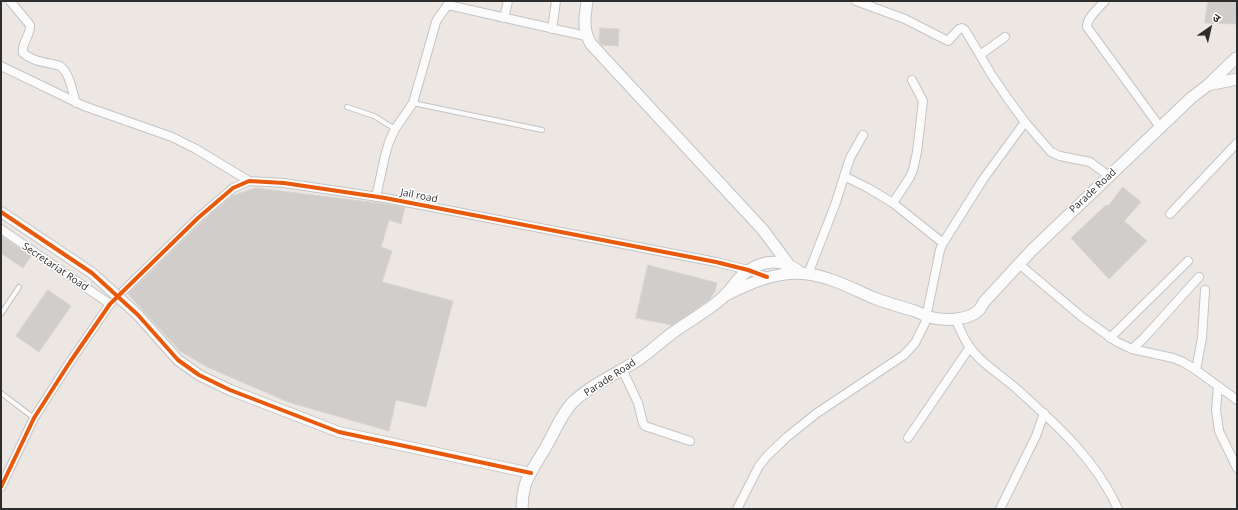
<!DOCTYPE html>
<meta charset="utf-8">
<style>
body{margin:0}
#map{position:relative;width:1238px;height:510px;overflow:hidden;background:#ece7e3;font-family:"Open Sans","Noto Sans Devanagari",sans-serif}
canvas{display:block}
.frame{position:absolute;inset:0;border:2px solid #2d2d2d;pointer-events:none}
.north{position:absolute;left:1190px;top:8px;width:40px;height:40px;-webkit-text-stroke:3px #fff;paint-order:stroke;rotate:34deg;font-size:11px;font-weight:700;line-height:16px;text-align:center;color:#2d2d2d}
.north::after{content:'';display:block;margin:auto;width:14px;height:18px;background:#2d2d2d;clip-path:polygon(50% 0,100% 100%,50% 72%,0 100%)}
</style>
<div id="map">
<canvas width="1238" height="510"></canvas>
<div class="frame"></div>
<div class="north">उ</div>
</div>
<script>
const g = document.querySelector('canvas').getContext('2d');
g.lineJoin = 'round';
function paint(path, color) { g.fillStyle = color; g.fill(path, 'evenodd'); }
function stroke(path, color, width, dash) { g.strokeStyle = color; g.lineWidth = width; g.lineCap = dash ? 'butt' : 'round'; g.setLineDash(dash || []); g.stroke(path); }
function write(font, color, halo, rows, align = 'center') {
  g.font = font + ' "Open Sans",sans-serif'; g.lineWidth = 3; g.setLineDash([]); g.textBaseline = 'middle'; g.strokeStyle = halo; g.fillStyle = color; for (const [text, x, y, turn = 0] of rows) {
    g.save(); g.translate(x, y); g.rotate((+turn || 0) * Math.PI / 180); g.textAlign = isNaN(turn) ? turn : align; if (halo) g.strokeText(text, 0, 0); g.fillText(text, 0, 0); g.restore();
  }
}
const building = new Path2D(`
 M1208,1h29v23l-32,-1z
 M600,28l19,1 -1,17 -16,-1 -3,-3z
 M1123,187l18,15 -17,19 23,20 -38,38 -38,-41 35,-33 2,1z
 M256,188l130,16 19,3 -4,17 -12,-4 -8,27 11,4 -10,31 71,19 -27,106 -30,-7 -7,31 -101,-29 -83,-36 -25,-15 -23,-25 -29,-32 74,-72 30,-26z
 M1,236l30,20 -8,12 -22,-15z
 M648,265l69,18 -2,8 -6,9 -37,25 -36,-7z
 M48,290l23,16 -32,46 -23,-16z`);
paint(building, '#d0cdca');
stroke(building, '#d7d3cf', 1);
const service = new Path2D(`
 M413,103l129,27
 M347,107l27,9 21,13
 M1,314l18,-27
 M1,393l33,25`);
const minor = new Path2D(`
 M10,1l20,24c1,10 -9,18 -7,28 10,9 24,9 37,13 10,7 12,25 16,37
 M856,1l49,18 43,22 11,-12 3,-1 3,2 15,25
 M1105,1c-6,7 -18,16 -18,26l73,100
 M448,5l138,31
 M504,18l4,-17
 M552,29l4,-28
 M1005,37l-25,18 11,19 17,25 17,23 26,30 9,4 30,6 19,14
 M1,66l83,40 88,31 24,12 53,32
 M844,176l24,12 25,15 50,40
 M376,197l9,-41 4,-14 6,-13 18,-26 23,-81c3,-7 12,-15 13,-21
 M893,203l17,-26 3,-7 4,-18 6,-51 -11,-21
 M1170,214l67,-71
 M1,229l109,75
 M1019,264l63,53 35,25 15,7 41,9 10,4 13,8 41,30
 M808,274l27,-69 15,-47 13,-23
 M955,319c5,9 8,19 14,27 12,18 34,30 50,45 38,34 78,70 99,118
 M1110,338l78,-77
 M1132,349l11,-10 56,-62
 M622,369l16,34 5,20 2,3 45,15
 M1196,370l6,-32 3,-48
 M1218,386l-2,24 3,21 18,37
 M908,438l62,-91
 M1,487l33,-69 36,-56 40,-58 88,-86 35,-30 16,-7 35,2 101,15 331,64 32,8 19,7
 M737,509l22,-43 8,-10 20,-19 30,-24 87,-58 11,-12 10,-20 15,-73 3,-7 41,-65 41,-56
 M1000,509l36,-73 8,-23`);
const tertiary = new Path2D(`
 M1,212l91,61
 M138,315l40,45 21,15 31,15 109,42 192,41`);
const secondary = new Path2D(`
 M587,1c-2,16 -5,28 4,43l172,186 26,35
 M1208,85l29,-6
 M724,296c26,-13 54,-26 84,-22 23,3 45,15 66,24 13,5 27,9 41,13 5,2 9,4 14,6 14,4 39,4 50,-7 2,-2 3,-5 5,-8l48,-52 159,-152 17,-13 28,-27
 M522,509c0,-8 1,-16 3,-24 5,-14 15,-27 22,-40 8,-14 14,-30 25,-42 17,-17 42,-28 63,-41 13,-8 24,-19 36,-28 16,-12 35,-22 50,-35 15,-13 16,-25 38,-34 15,-6 30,-2 42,8`);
stroke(service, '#c5c4c4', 6);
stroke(minor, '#c5c4c4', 10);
stroke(tertiary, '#c5c4c4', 12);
stroke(secondary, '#c5c4c4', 13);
stroke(service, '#fcfbfb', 4);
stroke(minor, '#fcfbfb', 8);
stroke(tertiary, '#fcfbfb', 10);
stroke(secondary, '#fcfbfb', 11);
const tertiaryBridge = new Path2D(`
 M92,273l46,42`);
stroke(tertiaryBridge, '#c5c4c4', 12, []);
stroke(tertiaryBridge, '#fcfbfb', 10);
stroke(new Path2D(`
 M1,212l91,61 46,42 40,45 21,15 31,15 109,42 192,41
 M1,487l33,-69 36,-56 40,-58 88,-86 35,-30 16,-7 35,2 101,15 331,64 32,8 19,7`), '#e8590c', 4);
write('10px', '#2d2d2d', '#fff', [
 ["Parade Road",1093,191,-43],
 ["Jail road",419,196,11],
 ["Secretariat Road",55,267,34],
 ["Parade Road",610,378,-33]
]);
</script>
